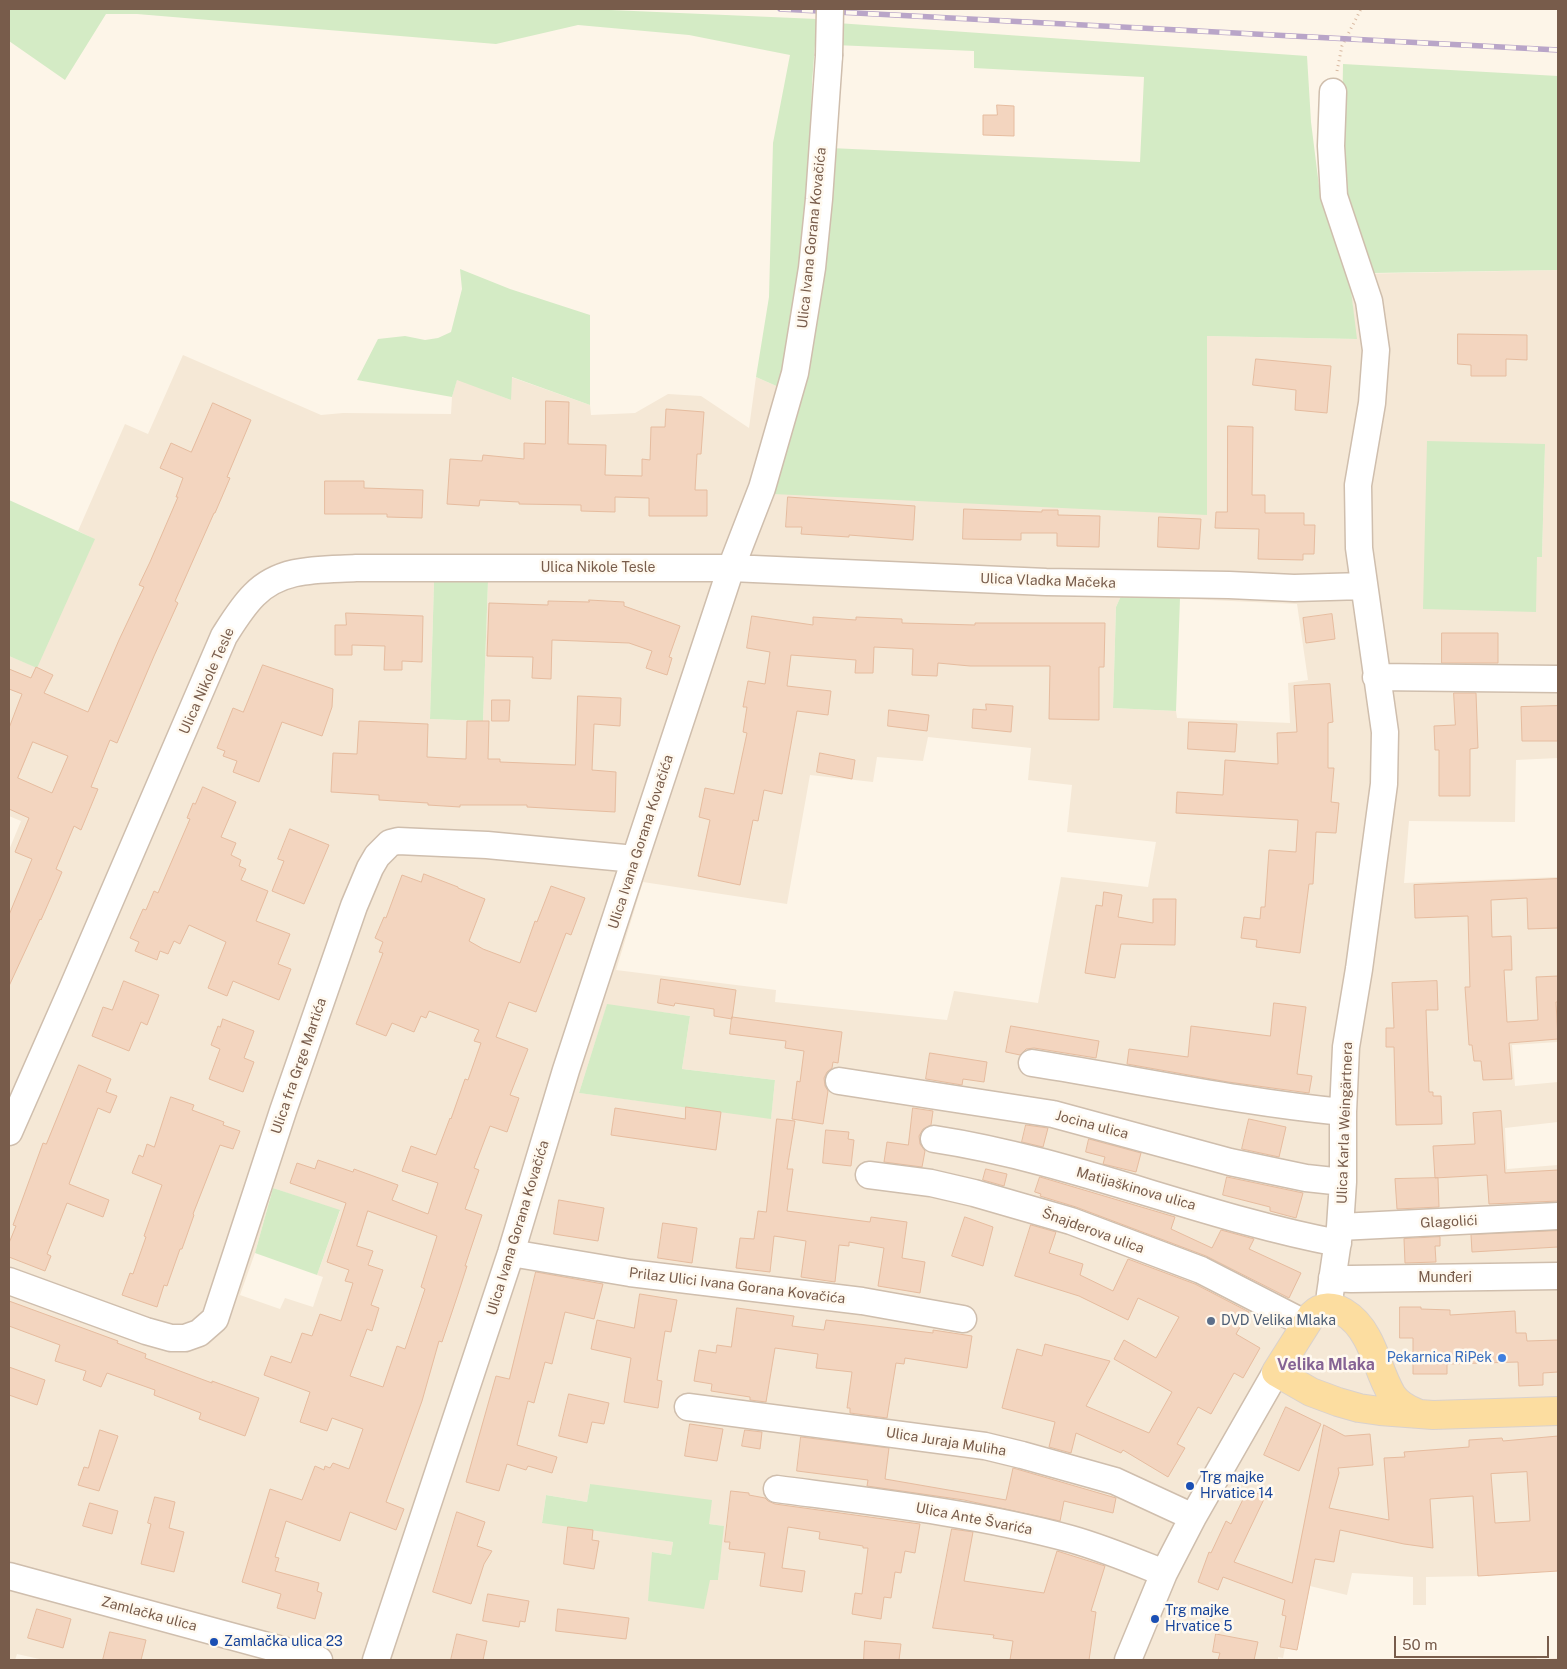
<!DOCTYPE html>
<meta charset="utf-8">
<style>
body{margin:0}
#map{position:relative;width:1567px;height:1669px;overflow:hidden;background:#fdf5e8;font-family:"Public Sans",sans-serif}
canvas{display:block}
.frame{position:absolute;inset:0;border:10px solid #785c4b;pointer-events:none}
.scale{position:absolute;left:1394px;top:1636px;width:155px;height:22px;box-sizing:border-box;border:2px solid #785c4b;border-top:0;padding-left:6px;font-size:15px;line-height:18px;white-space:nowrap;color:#785c4b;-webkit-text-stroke:4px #fff9ef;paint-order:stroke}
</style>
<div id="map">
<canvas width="1567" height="1669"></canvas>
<div class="frame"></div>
<div class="scale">50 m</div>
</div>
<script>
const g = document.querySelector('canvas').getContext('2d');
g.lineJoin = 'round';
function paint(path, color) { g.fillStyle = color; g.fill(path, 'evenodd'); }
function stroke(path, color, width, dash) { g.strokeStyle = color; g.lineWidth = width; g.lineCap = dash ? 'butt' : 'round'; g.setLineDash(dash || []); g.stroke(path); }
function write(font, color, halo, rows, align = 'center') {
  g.font = font + ' "Public Sans",sans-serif'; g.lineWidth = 5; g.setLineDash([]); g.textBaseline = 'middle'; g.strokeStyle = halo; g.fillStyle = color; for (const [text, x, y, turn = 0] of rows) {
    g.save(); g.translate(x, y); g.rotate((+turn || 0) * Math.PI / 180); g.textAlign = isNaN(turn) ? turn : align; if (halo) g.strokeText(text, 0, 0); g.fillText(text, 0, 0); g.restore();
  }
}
paint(new Path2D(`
 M1558,270v488l-42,2 -1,62 -106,-1 -5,62 154,-6v165l-46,3 3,41 43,-4v40l-53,6 2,41 51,-4v406l-80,5 -52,1v28h-13v-28l-61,-4 -5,22 -37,-9 -13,64 -12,-2 -2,10 -5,-1v3h-1234l-27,-6 -2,6h-6v-810l12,-29 -12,-5v-160l27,11 58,-128 -16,-8 47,-107 23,10 35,-79 138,60 22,-2 108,1 1,-17 5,-18 54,21v-23l79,28 1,10 44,-2 33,-19 33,2 48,32 7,-51 25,11 426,127v-179l149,3 -7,-65zM1545,444l-3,113h-5zM434,582h54l-5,139 -53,-2zM1121,596l176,8 11,76 -20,3 2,40 -113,-5 -1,-7 -63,-3 3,-101zM928,737l103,11 -3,32 44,5 -5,47 89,10 -8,45 -87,-10 -23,126 -84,-12 -7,29 -172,-18 1,-12 -160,-20 27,-88 144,22 23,-129 63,7 4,-25 46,4zM607,1005l83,11 -8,53 93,11 -4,38 -192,-25zM273,1188l67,23 -23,64 6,2 -10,30 -28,-9 -5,11 -40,-14 15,-42zM590,1484l119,40 14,2 -5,54h-8l-58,-28 19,3 2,-13 -131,-20 4,-27 41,7z
 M1536,1656l1,4 21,-2v2h-103z`), '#f5e8d6');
paint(new Path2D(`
 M9,9h579l229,10 -5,64 -3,114 -28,191 -25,-11 13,-80 4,-154 17,-88 -101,-20 -111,-10 -82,19 -359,-30h-31l-41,66 -56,-39z
 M837,23l470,33 4,66 8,64 30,88 8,65 -150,-3v179l-434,-21 57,-346 310,14 4,-85 -170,-9v-17l-139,-6z
 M1343,64l215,12v194l-185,3 -32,-88z
 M460,269l50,20 80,26v90l-78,-28 -1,23 -54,-20 -5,17 -95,-17 21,-41 27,-3 20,4 13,-2 13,-6 11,-43z
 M1427,441l118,3 -3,113h-5l-1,55 -113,-3z
 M9,500l86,39 -58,129 -28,-12z
 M488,581l-5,140 -53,-2 4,-137z
 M1121,596l59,2 -4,113 -63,-3 3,-101z
 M607,1004l83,12 -8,53 93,11 -4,39 -192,-26z
 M273,1188l67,22 -23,65 -62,-22z
 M590,1484l122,16 -3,24 15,2 -6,54h-8l-6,29 -56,-8 4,-49 19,3 2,-13 -131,-19 4,-28 41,7z`), '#d4ebc5');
const building = new Path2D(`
 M997,105l17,1v30l-31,-1v-20h14z
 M1458,334l69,1v25l-21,-1v17h-35v-11l-13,-1z
 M1256,359l75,7 -4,47 -32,-3 1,-20 -43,-5z
 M546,401l23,1 -1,42 38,1 -1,30 37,1v-17l8,1 1,-33h14l1,-18 38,3 -3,42h-4l-2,36h12v26h-58v-18l-34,-1v15l-34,-1v-6l-62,-1v-2l-39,-2 -1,6 -32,-2 3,-45 32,2 1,-6 41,4v-16l21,1z
 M213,403l38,17 -24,57 3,1 -15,35h-1l-39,88 3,2 -24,53 -37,87 -7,-3 -19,47 7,2 -17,41 -7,-4 -18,43 6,3 -21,48 -1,-1 -31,67v-71l23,-56 -17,-7 14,-34 -20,-9v-81l13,-34 -13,-5v-20l22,9 5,-11 17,8 -9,18 44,19 31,-72 25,-53 -5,-2 11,-23 28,-65h-2l7,-19 -23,-10 11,-25 20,9zM33,742l35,14 -16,37 -34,-15z
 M1228,426l25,1 -1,68h13v18h39v12h11l-1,29h-11v6l-45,-1 1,-30 -44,-1 1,-16h11z
 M325,481h39v7l59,2 -1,28 -35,-1v-3h-62z
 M788,497l127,9 -2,34 -64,-5v2l-48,-3 1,-7h-16z
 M964,509l78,3v-2h16v5l42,1 -1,31 -42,-1v-13h-36v7l-58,-1z
 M1159,517l42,2 -2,30 -41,-2z
 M589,600l35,2v4l56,20 -11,31 3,1 -5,17 -21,-7 6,-17 -23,-8 -77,-3 -1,39 -19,-1 1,-21 -46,-1 2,-53 59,2v-4l41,1z
 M346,613l77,3 -1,46 -20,-1v9h-18l1,-24 -33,-1v10h-17v-30h11z
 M1332,614l3,25 -29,4 -3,-25z
 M752,616l61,9v-8l43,3v-3l46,2v4l73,2v-2h130l-1,44h-5v53l-50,-1 1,-53h-80l-32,-3 -1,13 -25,-1 1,-26 -39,-2 -1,26h-18l1,-13 -65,-5 -4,31 44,5 -3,24 -31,-4 -15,83 -18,-4 -6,31 -5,-1 -13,65 -42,-9 12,-56 -11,-3 6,-29 29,6 13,-61 -4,-1 4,-25h-4l5,-26 17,3 5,-32 -23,-4z
 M1442,633h56v30h-56z
 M263,665l70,24 -1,18 -10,29 -40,-14 -23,60 -26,-10 4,-11 -14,-5 2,-5 -8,-3 16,-40 10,4z
 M1330,684l3,38 -5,1v45h6l-3,34 8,1 -3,30 -20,-1 -3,52h-4l-9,69 -44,-6 1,-7 -16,-2 3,-21 16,2 1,-12h4l4,-57 27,2 2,-32 -122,-7 1,-21 46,3 2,-35 53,4 -1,-31 20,-1 -3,-46z
 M1454,693h22l2,55 -8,1v47h-31v-46h-4l-1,-24 21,-1z
 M578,696l43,2 -1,28 -26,-2 -2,46 24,2 -1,40 -88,-5v-2h-67v2l-32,-2v-2l-49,-3v-5l-48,-3 2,-39 24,1 2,-33 69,3 -1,33 39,2 1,-38h22l-1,38h12v3l75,3z
 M492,700h18l-1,21h-17z
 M986,704l27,2 -2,26 -39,-4 1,-19 13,1z
 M1558,706v35h-36l-1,-34z
 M889,710l40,5 -2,16 -39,-5z
 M1189,722l48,2 -2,28 -47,-3z
 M820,753l35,7 -3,19 -35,-7z
 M203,787l33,15 -15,35 15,6 -5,12 10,5 -2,6 7,3 -5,11 27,11 -12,30 34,13 -12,30 13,5 -12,31 -46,-19 -6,15 -19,-8 18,-46 -37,-17 -9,19 -6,-3 -6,13 -8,-3 -3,9 -22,-9 4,-9 -9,-4 13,-29 3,1 8,-19 4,2 32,-74 -3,-1 6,-15 2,1z
 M290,829l39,16 -25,59 -32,-13 12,-30 -6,-2z
 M424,874l34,13v1l27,11 -16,42 14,8 37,14 15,-42 2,1 14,-36 34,12 -14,37 -5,-2 -30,79 -27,-10 -13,35 32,12 -18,46 9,3 -12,34 -17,-6 -16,42 5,2 -14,39 17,6 -17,51h2l-9,28 -16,48 -3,-1 -17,60 -36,101 18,7 -8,21 -46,-18 -10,29 -54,-20 -11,36 4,1 -4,13 44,12 -2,8 5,2 -7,26 -38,-11 4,-14 -39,-12 28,-93 32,11 13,-34 9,4 1,-4 5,2 3,-5 16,6 14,-40 -31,-11 -5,13 -27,-9 10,-30 -46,-17 7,-19 20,7 11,-30 10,3 8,-22 21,7 12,-38 -8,-2 4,-11 -22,-8 19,-59 -56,-20 7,-20 18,6 3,-9 35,12 1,-3 44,16 -6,15 36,14 10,-31 -36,-12 9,-25 25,9 14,-37 1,1 14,-40 3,1 13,-37 -7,-2 5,-11 -50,-19 -3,7 -5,-2 -7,16 -22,-9 -6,13 -30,-12 27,-71 -4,-1 4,-10 -8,-4 9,-21 2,1 16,-43 19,7zM368,1211l69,25 -16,51 4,2 -20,60 -8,-3 -14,41 -33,-11 17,-47 5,2 7,-23 -8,-3 12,-35 -15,-5 5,-14 -16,-5z
 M1558,879v49l-30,1 -1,-31 -36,2 1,37 19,-1 1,34h-8l3,52 31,-2 -2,-43 22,-1v26h-2l2,37 -49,4 3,36 -29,1 -2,-19h-7l-2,-16h-3l-4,-58h5l-2,-71 -53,2 -1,-33z
 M1104,892l18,3 -4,22 35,6v-24h23l-1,46 -54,-1 -6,34 -30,-5 11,-68 6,1z
 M661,979l75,11 -4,29 -18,-3v-7l-39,-6 -1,3 -16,-3z
 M124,981l35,14 -12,30 -6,-3 -12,29 -37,-15 11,-29 9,3z
 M1437,981l1,29h-12l3,82h4v4h8l1,28 -46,1 -2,-78h-8v-19h8l-2,-45z
 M1274,1003l32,4 -9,67 15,2 -3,17 -81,-11 -101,-18 2,-15 59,8 3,-31 79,10z
 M732,1017l110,15 -4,31 -5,-1 -1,6 -5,4 -3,6 1,8 3,5 -5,33 -31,-5 5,-38 3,1 4,-31 -19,-3 1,-7 -56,-7z
 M223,1019l31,12 -10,27 10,4 -11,30 -34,-13 11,-30 -9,-4 7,-19 2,1z
 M1011,1026l88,15 -3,17 -62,-10 -8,1 -6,6 -14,-3z
 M930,1053l57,9 -3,20 -21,-3 -1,6 -36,-6z
 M79,1065l32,14 -5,13 11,4 -7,17 -12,-5 -29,76 40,16 -6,17 -36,-14 -20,51 4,2 -6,15 -36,-14v-14l7,-17 -3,-1 30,-82 3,1z
 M171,1097l23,8 -2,5 32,12 -1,3 17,6 -7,18 -13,-4 -27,69 1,1 -12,34h-2l-13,37 -3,-1 -7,22 -35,-12 8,-22 3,1 13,-37 -2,-1 18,-51 -30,-12 7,-18 4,2 4,-13 7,3z
 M686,1107l35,5 -5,38 -105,-15 4,-27 70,11z
 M913,1108l20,3 -2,14 -8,4 -4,7 1,8 5,7 -3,16 -38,-5 3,-20 21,3z
 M1501,1111l4,62 53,-3v31l-69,3 -2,-29 -52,3 -2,-32 42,-2 -2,-31z
 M777,1119l18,2 -8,48h6l-6,42 83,11 1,-5 36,5 -5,36 23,4 -5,31 -42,-7 6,-38 -35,-6v4l-10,-1 -4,37 -34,-5 5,-36 -32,-5 -4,36 -34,-4 4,-30 14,1 4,-28 8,1z
 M1249,1119l37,8 -7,30 -37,-8z
 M1026,1125l22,3 -5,19 -21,-5z
 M826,1130l23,2 -1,7 6,1 -3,26 -28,-3z
 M1089,1139l52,14 -5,19 -33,-8 2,-7 -19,-5z
 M986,1169l21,5 -3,12 -21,-6z
 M1040,1177l135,40 -4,12 41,19 9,-18 33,9 -5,10 52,24 -12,25 -83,-42 -130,-49 -36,-11 1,-2 -6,-2z
 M1227,1177l76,16 -7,25 -26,-7v-4l-47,-12z
 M1438,1178l1,29 -42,2 -2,-30z
 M559,1200l45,8 -6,33 -44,-7z
 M965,1217l28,10 -10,39 -31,-10z
 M663,1223l34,5 -5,35 -34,-5z
 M1031,1225l25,7 -7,21 34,11 -3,11 33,16 15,-32 67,25 54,28 -13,22 24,14 -17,30 -9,-5 -23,41 -13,-7 -21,37 8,4 -17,29 -45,-27 -2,3 -45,-20 -5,20 -22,-6 6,-25 -53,-14 15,-59 25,7 3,-12 65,17 -24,45 63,27 23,-41 -58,-33 10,-19 32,18 23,-41 -41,-19 -10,22 -49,-24 -64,-20z
 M1558,1231v16l-86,5 -1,-17z
 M1440,1237v9h-5l1,16 -31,1 -1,-24z
 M536,1272l67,12 -9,35 -29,-7 -13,52 -7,-2 -11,41 -6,-2 -11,44 40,12 -5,16 -24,-7 -2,4 -19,-6 -8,27 -33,-9 30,-106 13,3z
 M640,1294l37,6 -6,32 -6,-1 -8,49 5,1 -4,27 -34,-6 7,-44 -40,-9 6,-29 37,8z
 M9,1301l109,40 -1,2 29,11 -1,4 67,25v-2l47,17 -14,38 -46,-17 2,-6 -47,-18 1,-5 -48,-17 -6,14 -18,-7 3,-9 -31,-10 5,-16 -51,-19z
 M1400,1307h21v2l29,1v5l65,-4 1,22h10l1,8 31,-1v32l-15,1v12l-24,1 -1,-24 -71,2v10h-34v-36h-13z
 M737,1308l57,8 -2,10 32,4 2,-10 107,13v-3l39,6 -5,32 -62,-10 -1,6 -8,-1 -9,55 -37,-5v-5h-3l5,-36 -36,-4 2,-14 -43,-6 -9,54 -16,-2v-3l-39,-6 1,-7 -18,-3 5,-31 17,3 1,-8 14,2z
 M9,1367l36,13 -8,25 -28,-10z
 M569,1394l40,9 -5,21 -12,-2 -5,21 -28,-7z
 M1286,1407l35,17 -22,47 -35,-16z
 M690,1424l33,5 -6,32 -32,-5z
 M1324,1425l21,11 25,-2 3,31 -35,3 1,5 -10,35 60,12 -5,-62 21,-1 -1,-5 65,-5v-7l33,-2 1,3 55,-5v135l-80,5 -5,-80 -43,3 3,49 -29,-4 -64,-14 -6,32 -19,-3 -18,91 -17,-3 6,-31 -4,-1 3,-15 -62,-23 -5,13 -20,-8 11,-30 2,1 15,-32 5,3 17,-35 17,8 -31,65 58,21zM1527,1472l3,49 -35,2 -4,-49z
 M100,1430l18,6 -19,55 -21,-6 6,-18 4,1z
 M745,1430l17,2 -2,17 -18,-3z
 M801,1437l88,11 -4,31 121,21 7,-32 103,30 -3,15 -49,-12 -4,20 -96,-21 -97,-14 1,-6 -71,-9z
 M731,1491l18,2v2l16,3 3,3 7,3 145,20 -5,29 -10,-2 -4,22 -6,-1 -4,26 -7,-1 -3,22 -29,-5 3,-21 7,1 6,-46h-5v-2l-44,-7 1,-7 -32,-5 -6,41 23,3 -3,21 -42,-6 5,-33 -36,-4 1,-7h-5z
 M155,1497l20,5 -6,26 15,4 -10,40 -33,-8 10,-40 -3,-1z
 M90,1503l28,8 -6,23 -29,-8z
 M457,1512l28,10 -8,24 15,5 -8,13 -13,40 -38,-12z
 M568,1527l25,3 -1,10 7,1 -5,28 -30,-5z
 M952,1529l21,3 -9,49 80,12 13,-42 48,15 -14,45 5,1 -7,48h-79l3,-19 -20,-3 1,-3 -61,-7z
 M488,1594l41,7 -4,21 -5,-1 -1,6 -36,-6z
 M37,1609l34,10 -8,29 -35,-10z
 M558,1609l71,9 -3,21 -70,-8z
 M110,1632l36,8 -5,20h-38z
 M457,1634l30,7 -4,19h-32z
 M1216,1634l42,8 -4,18h-36l2,-7 -7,-1z
 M865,1641l36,3 -2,16h-35z`);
paint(building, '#f3d5bf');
stroke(building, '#e6bc9f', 1);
const minor = new Path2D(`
 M1376,677l182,2
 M1032,1063c103,16 206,39 311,49
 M839,1081l214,33 177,48 76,16 37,4
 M9,1132l63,-143 152,-353c9,-14 18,-29 30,-41 27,-28 66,-25 102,-27h375l315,14 183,3 65,3 70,-2
 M934,1139c138,21 267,78 404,104
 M869,1175l62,8 43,10 97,28 130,49 105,54
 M1340,1227l218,-11
 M511,1253l119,20 232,28 101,18
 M1332,1278l19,1 207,-3
 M9,1281l137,50 25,7h14l14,-5 16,-14 68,-208 71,-205 16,-38 7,-12 13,-13 8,-2 89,4 148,14
 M1329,1307l1,-13 10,-67 3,-45v-70l3,-65 13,-78 25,-185 1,-52 -26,-184 -1,-63 14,-82 4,-53 -7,-49 -35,-105 -3,-50 2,-54
 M688,1407l297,39 37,9 93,26 78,36
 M777,1489c98,13 198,24 294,50 32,9 63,22 93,34
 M9,1576l310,84
 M376,1660l135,-407 55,-183 69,-211 96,-291 31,-80 33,-115 17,-105 7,-69 10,-143
 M1128,1660l36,-87 29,-56 83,-145`);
const major = new Path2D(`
 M1417,1413c-10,-4 -19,-9 -25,-18 -11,-18 -15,-39 -25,-57 -10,-19 -35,-43 -55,-23l-36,57 35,20 27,10 21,6 21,3 53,4 125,-4`);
stroke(minor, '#cfbead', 29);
stroke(major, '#d9d1cd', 30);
stroke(new Path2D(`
 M1337,71l5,-25 19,-37`), '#d8b9a1', 3, [1, 4]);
stroke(minor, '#fff', 26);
stroke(major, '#fcdda0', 28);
const rail = new Path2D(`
 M780,9l778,41`);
stroke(rail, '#b9a5c8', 5.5);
stroke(rail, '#fff9ef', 4, [11]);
const minorBridge = new Path2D(`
 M829,56l1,-47`);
stroke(minorBridge, '#cfbead', 29, []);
stroke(minorBridge, '#fff', 26);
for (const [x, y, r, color] of [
 [1211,1321,5,"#5c6f8a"],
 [1502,1358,5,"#3f7fe0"],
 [1190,1486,5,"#1a4fb4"],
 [1155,1619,5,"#1a4fb4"],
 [214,1642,5,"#1a4fb4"]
]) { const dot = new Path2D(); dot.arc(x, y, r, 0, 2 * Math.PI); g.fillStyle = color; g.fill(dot); stroke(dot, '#fff9ef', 2); }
write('14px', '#785c4b', '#fff9ef', [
 ["Ulica Ivana Gorana Kovačića",812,238,-84],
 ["Ulica Nikole Tesle",598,568],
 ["Ulica Vladka Mačeka",1048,581,2],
 ["Ulica Nikole Tesle",207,681,-66],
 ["Ulica Ivana Gorana Kovačića",641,842,-72],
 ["Ulica fra Grge Martića",299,1066,-71],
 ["Ulica Karla Weingärtnera",1345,1123,-88],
 ["Jocina ulica",1092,1125,15],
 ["Matijaškinova ulica",1136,1189,16],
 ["Glagolići",1449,1222,-3],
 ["Ulica Ivana Gorana Kovačića",518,1228,-73],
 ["Šnajderova ulica",1093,1231,20],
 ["Munđeri",1445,1278],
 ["Prilaz Ulici Ivana Gorana Kovačića",737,1286,7],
 ["Ulica Juraja Muliha",946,1442,9],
 ["Ulica Ante Švarića",974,1519,11],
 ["Zamlačka ulica",149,1614,15]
]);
write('14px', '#4e5e75', '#fff9ef', [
 ["DVD Velika Mlaka",1221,1321]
], 'left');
write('14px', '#366cbe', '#fff9ef', [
 ["Pekarnica RiPek",1492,1358]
], 'right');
write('14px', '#164399', '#fff9ef', [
 ["Trg majke",1200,1478],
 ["Hrvatice 14",1200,1494],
 ["Trg majke",1165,1611],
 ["Hrvatice 5",1165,1627],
 ["Zamlačka ulica 23",224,1642]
], 'left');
write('bold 16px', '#856394', '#fff9ef', [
 ["Velika Mlaka",1326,1365]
]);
</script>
